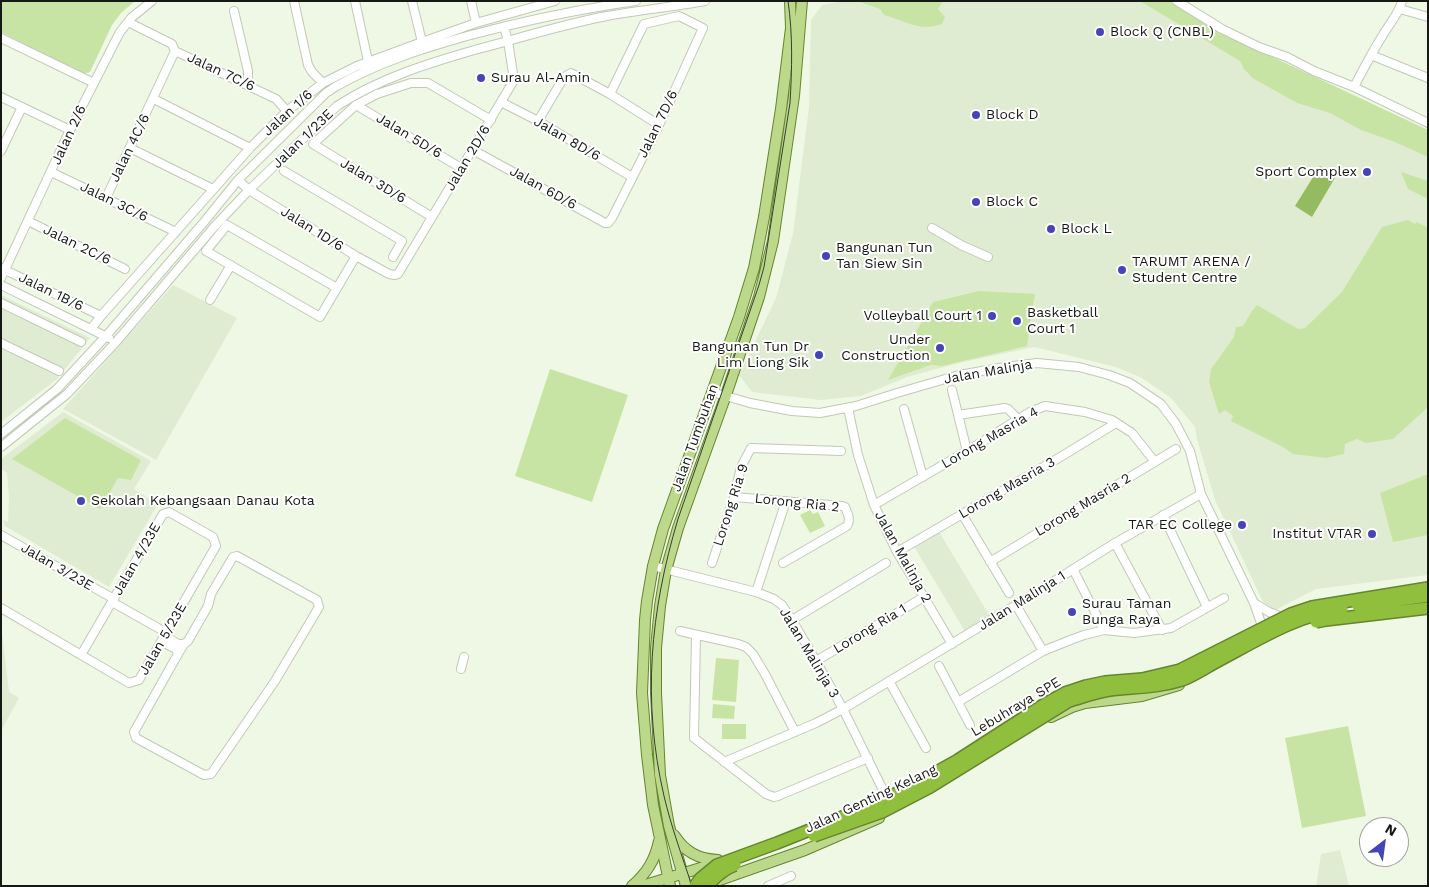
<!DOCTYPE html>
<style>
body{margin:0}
#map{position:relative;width:1429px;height:887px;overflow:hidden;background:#eff8e5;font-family:"Work Sans",sans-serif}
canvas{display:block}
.frame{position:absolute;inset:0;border:2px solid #161913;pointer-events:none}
.north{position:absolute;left:1359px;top:817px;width:50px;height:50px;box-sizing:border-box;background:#fff;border:1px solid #a2a3a1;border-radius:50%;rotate:30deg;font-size:14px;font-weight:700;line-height:20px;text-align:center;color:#161913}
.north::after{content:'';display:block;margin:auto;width:18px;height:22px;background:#4644b9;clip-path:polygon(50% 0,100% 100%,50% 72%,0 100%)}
</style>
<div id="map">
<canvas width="1429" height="887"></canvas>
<div class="frame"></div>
<div class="north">N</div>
</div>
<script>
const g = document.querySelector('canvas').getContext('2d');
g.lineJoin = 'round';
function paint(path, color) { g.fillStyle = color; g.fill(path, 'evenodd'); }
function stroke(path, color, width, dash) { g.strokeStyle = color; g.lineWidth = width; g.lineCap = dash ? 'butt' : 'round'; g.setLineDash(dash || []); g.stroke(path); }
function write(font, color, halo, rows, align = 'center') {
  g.font = font + ' "Work Sans",sans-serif'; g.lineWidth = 4; g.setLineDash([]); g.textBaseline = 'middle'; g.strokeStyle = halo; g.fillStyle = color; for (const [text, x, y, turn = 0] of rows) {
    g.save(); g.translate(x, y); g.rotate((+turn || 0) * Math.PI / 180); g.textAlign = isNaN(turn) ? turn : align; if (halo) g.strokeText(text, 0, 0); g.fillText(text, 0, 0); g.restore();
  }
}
paint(new Path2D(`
 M843,1h299l286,149v425l-112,14 -41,21 -12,-8 -48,-102 -18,-61 -2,-12 -24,-29 -29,-20 -26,-11 -82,-20 -75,16 -52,14 -46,19 -40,4 -69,-8 -13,-17 37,-77 17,-65 16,-126 2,-87 11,-15z
 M173,285l64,33 -81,142 -93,-51z
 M1,295l89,43 -33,41 -56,43z
 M63,412l88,49 -17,28 24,15 -49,83 -104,-61 -2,-6 5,2 1,-24 -2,-25 -6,-4v-10z
 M938,530l53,88 -25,15 -53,-88z
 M1,624l8,68 10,6 -18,33z
 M1340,850l9,36h-33l5,-32z`), '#e0ecd2');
paint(new Path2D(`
 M1,1h134l-14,12 -9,12 -22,47 -7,2 -82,-42z
 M863,1h80l-5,8 7,8 -3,7c-24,8 -36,-3 -58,-9l-4,-6 -20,-7z
 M1140,1h31l42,28 215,101v27l-33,-15 -34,-12 -31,-17 -33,-10 -43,-24 -10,-10 -4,-8z
 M1401,172l27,9v18l-20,-10z
 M1408,220l7,4 2,-2 11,6v179l-35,32 -27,4 -9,-4 -12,5 -1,10 -18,4 -33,-4 -10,-7 -52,-26 2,-5 -8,-6 -6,4 -10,-32 2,-13 23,-32 2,-10 7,-1 9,-15 5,-6 41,24 7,-1 37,-36 40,-65z
 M979,291l56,3 -3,16 3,2 -4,6 -4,28 -85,20 -11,-1 -43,15 45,-78z
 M550,369l78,26 -36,107 -77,-26z
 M65,418l76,42 -10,20 -13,-2 -18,31 -88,-50z
 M1428,474v61l-35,7 -13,-49z
 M810,510l3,4 5,-2 7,14 -15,7 -10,-18z
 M716,658l23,2 -3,42 -24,-2z
 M713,704l22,2 -1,13 -22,-1z
 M722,724h24v15h-24z
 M1348,726l18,90 -64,12 -17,-90z`), '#c8e4a5');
paint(new Path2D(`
 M1320,166l16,10 -24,41 -17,-11z`), '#95bb60');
const minor = new Path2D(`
 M294,1l14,64 4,7 11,11
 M355,1l13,60
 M412,1l10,41
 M471,1l5,22
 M1177,1l45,28 37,18 28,10 27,14 40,16 74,36
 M1400,9l28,8
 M234,11l14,60v7l-2,6
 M128,22l44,22 3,7 101,48 11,12
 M1,38l93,45
 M1371,55l57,23
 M1354,87c9,-17 18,-35 29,-52 6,-11 16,-21 19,-34
 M1,97l69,33
 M154,99l96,49
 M501,102l37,19 94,56
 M356,105l105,63
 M538,121l26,-44 7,-4 39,21 49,31
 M130,148l83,41
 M473,150l132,73h3l4,-5 47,-93 44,-97 -24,-12 -35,8 -34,70
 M1,151l21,-44
 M284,171l118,70 -9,16
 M51,172l125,60
 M238,180l11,10 107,66 33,18 6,1 3,-1 116,-194 -6,-39 -4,-14
 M106,198l69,-147
 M432,217l-119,-73 43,-39 21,-11 34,-11h17l63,37
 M28,221l97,48
 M932,228l29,17 27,12
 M1,268l100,48
 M1,278l69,-148 50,-98 11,-14 21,-17
 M1,285l108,53
 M337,288l-110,-63 -21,26 114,66 33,-56 3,-5
 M210,300l21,-35
 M1,303l80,39
 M91,329l10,-13 149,-168 37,-37 36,-28 34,-17 65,-24 54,-19 79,-22
 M1,343l58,28
 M952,390l15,61
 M712,392l38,11 42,8 28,2 36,-7 41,-13 62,-18 46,-8 32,-4 42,4 30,8 21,8 31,21 15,20 14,27 11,43 53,109 7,20
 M848,408l10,47 16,50 23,47 55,92
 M904,409l19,68
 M958,415l47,-7 3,1 10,10
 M1,434l56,-45 49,-53 98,-114 34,-42 88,-87 9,-6c42,-24 86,-38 132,-51 56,-15 112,-27 169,-35
 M1,447l66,-53 49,-52 98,-115 35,-37 88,-84c43,-28 92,-43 141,-57 42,-11 86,-25 129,-33 32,-6 65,-9 98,-15
 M734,497l108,9 3,1c3,7 6,13 2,19l-64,37
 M874,505l98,-57 58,-36 15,-6 40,6 27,8 20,13 23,29
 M962,514l47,79
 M1163,515l44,92
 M1,535l113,64
 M1115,543l47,87
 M897,552l165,-96 54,-33
 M237,556l80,44 2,7 -44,74 -64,93 -7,1 -68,-37 -2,-6 44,-78 6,-10 4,-3 20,-35 3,-12 22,-37z
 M990,562l186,-113
 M712,563l22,-66 7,-30 10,-19 90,3
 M653,566l103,26 18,7 8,6 10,15 24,41 27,48 42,85
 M1073,569l31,61
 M756,592l30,-91
 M112,602l55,31
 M1254,603l15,9 8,3
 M1016,605l27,46
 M1,608l128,75 10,-3 77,-134 -3,-9 -44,-25 -6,2 -82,141
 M792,620l94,-57
 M680,631l58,13 8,3 7,7 12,20 30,58
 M696,635l-2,103 72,56 8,3 4,-1 90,-38
 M165,636l13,8h6
 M162,642l14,7 2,5
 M816,661l108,-64
 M939,666l31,59
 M461,669l3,-12
 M889,681l37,67
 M958,702l85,-51 30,-12 11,-4 20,-5 30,3 37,-5 53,-30
 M724,762l92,-39 27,-14 173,-104 99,-62 86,-49
 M768,886l23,-10`);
const major = new Path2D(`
 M1051,717l21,-10 13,-4 57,-7 37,-11
 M674,835c11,17 24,24 44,25
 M711,883l94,-33 74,-32
 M632,886c15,-13 23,-26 27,-45
 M642,886l78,-24
 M670,886l-17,-81 -6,-50 -5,-62 3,-73 2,-19 6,-35 10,-37 76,-212 15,-49 10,-51 17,-108 10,-81 -1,-27
 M686,886l-17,-60 -9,-51 -4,-82v-45l4,-42 6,-36 12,-42 48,-133 33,-98 14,-56 21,-145 8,-95`);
stroke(minor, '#c1c9b7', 10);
stroke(major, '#65852e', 12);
stroke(minor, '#fff', 8);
stroke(major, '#bcd98b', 10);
stroke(new Path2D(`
 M692,886c-10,-30 -21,-60 -28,-90 -22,-95 -14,-184 14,-277l81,-234 5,-18 26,-164c2,-34 3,-68 -2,-102`), '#383c34', 1);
const highwayBridge = new Path2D(`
 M1358,606l70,-10
 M1316,622l10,-2 102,-12
 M814,836l68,-24 48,-25 139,-86c14,-4 27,-9 41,-11 26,-3 46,-2 72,-10 11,-4 23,-12 34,-18 40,-21 80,-47 126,-53
 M695,886l5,-7 17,-14 60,-22 103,-41 44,-23 34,-19 87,-56 20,-11 21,-7 19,-4 37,-3 38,-9 111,-56 21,-7 116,-19
 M707,886c8,-9 17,-17 28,-21`);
stroke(highwayBridge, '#65852e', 14, []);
stroke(highwayBridge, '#8fbf3d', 11);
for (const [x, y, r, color] of [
 [1100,32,5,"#4644b9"],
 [481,78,5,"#4644b9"],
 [976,115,5,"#4644b9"],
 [1367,172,5,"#4644b9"],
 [976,202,5,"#4644b9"],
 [1051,229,5,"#4644b9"],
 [826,256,5,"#4644b9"],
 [1122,270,5,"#4644b9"],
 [992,316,5,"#4644b9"],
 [1017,321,5,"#4644b9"],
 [940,348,5,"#4644b9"],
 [819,355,5,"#4644b9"],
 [81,501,5,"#4644b9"],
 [1242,525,5,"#4644b9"],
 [1372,534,5,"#4644b9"],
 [1072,612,5,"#4644b9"]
]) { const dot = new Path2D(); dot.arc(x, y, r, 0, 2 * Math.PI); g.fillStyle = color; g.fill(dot); stroke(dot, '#fff', 2); }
write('14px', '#161913', '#fff', [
 ["Block Q (CNBL)",1110,32],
 ["Surau Al-Amin",491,78],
 ["Block D",986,115],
 ["Sport Complex",1357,172,"right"],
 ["Block C",986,202],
 ["Block L",1061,229],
 ["Bangunan Tun",836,248],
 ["Tan Siew Sin",836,264],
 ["TARUMT ARENA /",1132,262],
 ["Student Centre",1132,278],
 ["Basketball",1027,313],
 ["Court 1",1027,329],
 ["Volleyball Court 1",982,316,"right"],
 ["Under",930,340,"right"],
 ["Construction",930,356,"right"],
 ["Bangunan Tun Dr",809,347,"right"],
 ["Lim Liong Sik",809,363,"right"],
 ["Sekolah Kebangsaan Danau Kota",91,501],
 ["TAR EC College",1232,525,"right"],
 ["Institut VTAR",1362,534,"right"],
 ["Surau Taman",1082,604],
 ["Bunga Raya",1082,620]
], 'left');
write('14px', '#161913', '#fff', [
 ["Jalan 7C/6",221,72,25],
 ["Jalan 1/6",288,113,-42],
 ["Jalan 7D/6",658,124,-64],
 ["Jalan 2/6",69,135,-65],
 ["Jalan 5D/6",409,136,31],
 ["Jalan 1/23E",303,139,-44],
 ["Jalan 8D/6",567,139,30],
 ["Jalan 4C/6",130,148,-64],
 ["Jalan 2D/6",468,158,-59],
 ["Jalan 3D/6",373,181,31],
 ["Jalan 6D/6",543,188,29],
 ["Jalan 3C/6",114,202,26],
 ["Jalan 1D/6",312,229,32],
 ["Jalan 2C/6",77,245,26],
 ["Jalan 1B/6",51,292,26],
 ["Jalan Malinja",988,372,-10],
 ["Jalan Tumbuhan",695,438,-70],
 ["Lorong Masria 4",990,438,-30],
 ["Lorong Masria 3",1007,488,-30],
 ["Lorong Ria 2",797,503,6],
 ["Lorong Ria 9",731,505,-72],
 ["Lorong Masria 2",1083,505,-31],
 ["Jalan Malinja 2",903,557,61],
 ["Jalan 4/23E",137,559,-60],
 ["Jalan 3/23E",57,567,30],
 ["Jalan Malinja 1",1022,601,-32],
 ["Lorong Ria 1",870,629,-31],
 ["Jalan 5/23E",163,639,-60],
 ["Jalan Malinja 3",809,653,59],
 ["Lebuhraya SPE",1016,707,-31],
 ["Jalan Genting Kelang",871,799,-25]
]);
</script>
